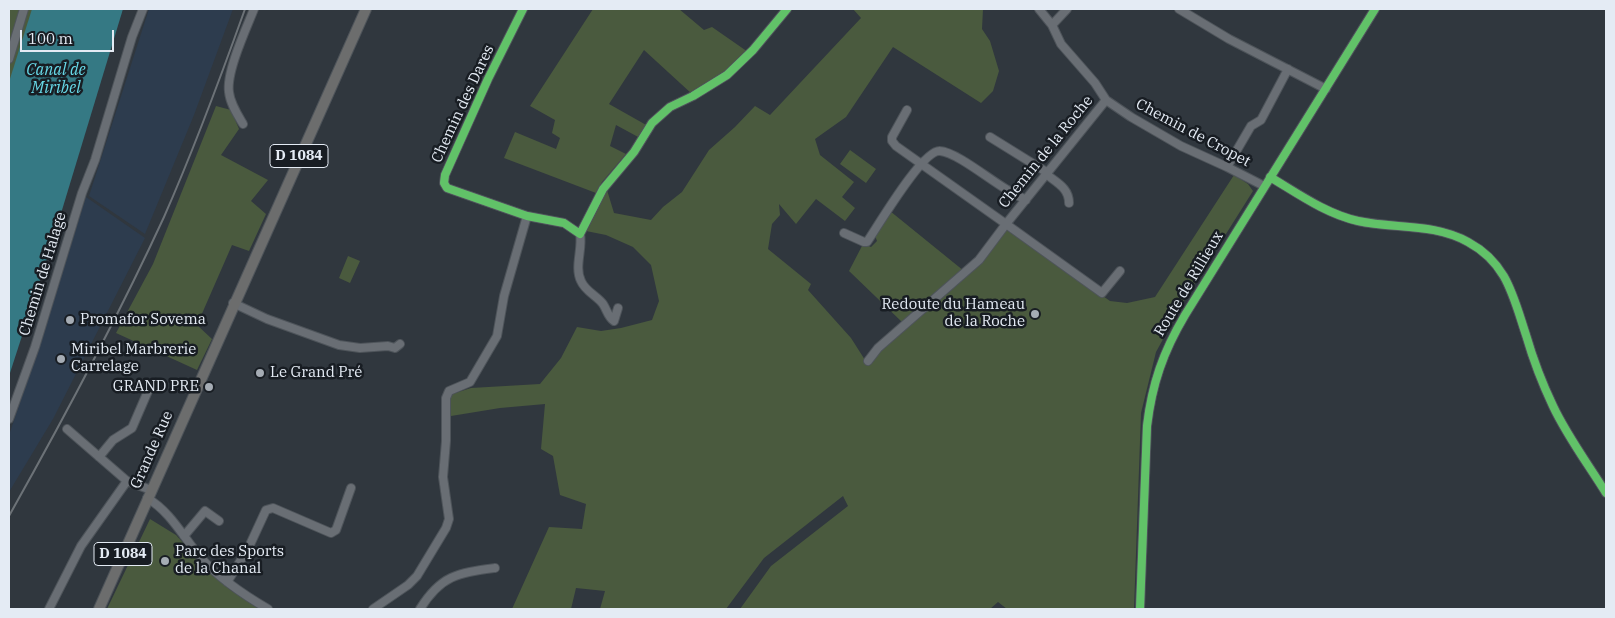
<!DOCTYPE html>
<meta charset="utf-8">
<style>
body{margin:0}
#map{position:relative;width:1615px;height:618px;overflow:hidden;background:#30373e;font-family:"IBM Plex Serif",serif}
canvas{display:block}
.frame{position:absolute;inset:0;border:10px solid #e4ebf4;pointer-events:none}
.scale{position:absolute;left:20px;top:30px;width:94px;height:22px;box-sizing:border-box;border:2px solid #e4ebf4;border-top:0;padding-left:6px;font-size:15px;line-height:18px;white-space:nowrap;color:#e4ebf4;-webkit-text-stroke:4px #181d23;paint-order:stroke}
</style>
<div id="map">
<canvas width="1615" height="618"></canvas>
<div class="frame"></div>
<div class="scale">100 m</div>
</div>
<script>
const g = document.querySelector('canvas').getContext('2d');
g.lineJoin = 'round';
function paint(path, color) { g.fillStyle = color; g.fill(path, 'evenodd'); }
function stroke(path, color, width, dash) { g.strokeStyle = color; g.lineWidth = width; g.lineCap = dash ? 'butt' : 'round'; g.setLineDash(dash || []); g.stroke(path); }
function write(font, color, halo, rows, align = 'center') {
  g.font = font + ' "IBM Plex Serif",serif'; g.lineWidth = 5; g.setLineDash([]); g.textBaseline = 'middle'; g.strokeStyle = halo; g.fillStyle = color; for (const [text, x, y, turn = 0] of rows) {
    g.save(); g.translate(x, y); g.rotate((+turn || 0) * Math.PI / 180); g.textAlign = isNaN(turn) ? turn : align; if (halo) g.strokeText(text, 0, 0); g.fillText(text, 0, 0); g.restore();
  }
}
paint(new Path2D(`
 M149,9h84l-39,106 -49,119 -56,-38z
 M86,197l59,41 -92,181 -44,73v-57l33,-97z`), '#2d3c4e');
paint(new Path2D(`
 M9,9h31l-31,92z
 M593,9h86l25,21 8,-3 36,25 -24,22 -32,20 -48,-44 -35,54 39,22 -8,12 -24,-13 -6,21 16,8 -24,28 -6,11 -92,-35 11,-26 41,17 4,-11 -8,-5 3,-13 -25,-14z
 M853,9h130l-1,20 8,12 9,30 -6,20 -12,12 -88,-56 -47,70 -31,22 5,16 34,27 -12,15 13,11 -10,13 -29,-22 -20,25 -17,-20 1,11 -8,9 -4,25 43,35 -3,6 43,48 14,22 102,-87 39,-45 104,73 17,2 28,-6 79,-122 14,9 5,7 -68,108 -29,53 -15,61 -7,196h-127l-9,-7 -8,7h-250l31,-43 77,-60 -5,-10 -79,62 -38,51h-126l5,-18 -29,-3 -5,21h-59l37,-82 33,2 4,-25 -26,-9 -7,-39 -12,-7 4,-45 -45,4 -49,8 -2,-21 22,-7 69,-4 21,-26 16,-31 24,4 20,-3 31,-8 7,-19 -8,-36 -18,-18 -27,-12 -20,-4 13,-28 8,-13 7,23 37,7 12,-13 19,-15 27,-42 26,-23 20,-21 15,9 91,-97z
 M216,106l15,4 8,19 -18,26 47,25 -17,21 15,13 -17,37 -17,-6 -35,80 15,14 -15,31 -81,-37 37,-69z
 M850,150l26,19 -10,14 -26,-19z
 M890,211l74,60 -62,51 -53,-51 14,-27 8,3 6,-6 -3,-8z
 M348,256l12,5 -10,22 -11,-5z
 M150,519l26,16 32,35 21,19 30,20h-152z`), '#4a5a3e');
paint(new Path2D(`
 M32,9h91l-71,234 -43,133v-294z`), '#357984');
const minor = new Path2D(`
 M523,9l-35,70 -43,96 -1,8 3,5 80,28 37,7 16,11 23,-45 31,-37 18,-29 18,-16 23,-11 34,-21 26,-25 34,-41
 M1039,9l13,16 9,19 34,39 11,17 25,17 50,29 46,21 37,19
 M1179,9l50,30 97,50
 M1052,25l15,-16
 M9,59l15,-50
 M907,110l-15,27v4l4,5 110,78 100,-124
 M243,124c-6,-10 -13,-21 -14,-32 -3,-20 17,-63 25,-83
 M990,137l58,36
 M1227,167l24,-41 10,-6 27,-51
 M1046,174c11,9 23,14 23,29
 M1270,177c27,16 56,37 88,44 37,8 76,2 110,21 39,21 45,54 58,93 7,24 16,48 27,71 14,30 35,58 53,87
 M844,233l20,9h3c11,-16 56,-93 73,-91 16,1 50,29 66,38 6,4 13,7 20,11
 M580,234c3,14 -6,33 1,47 4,10 16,15 22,23 4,6 5,13 11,17l4,-13
 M233,303l34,16 72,26 21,3 28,-2 7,2 5,-4
 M868,361l10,-13 101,-88 27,-36 96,69 18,-22
 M9,419l26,-72 47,-154 13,-33 37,-123 11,-28
 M67,429l60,52 24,9
 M99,457l14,-17 19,-12 16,-37 -12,-5
 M147,498c24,14 36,39 54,60 19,21 43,37 67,51
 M184,536l21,-25 14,10
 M227,582l21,-33 18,-39 7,-2 58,25 5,-3 15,-42
 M49,609l32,-63 46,-65
 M373,609l35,-24 9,-9 29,-48 3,-9 -6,-42 3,-36v-43l3,-7 21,-9 27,-46 7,-40 23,-80
 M420,609c21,-34 38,-36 75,-41
 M1140,609l7,-183c5,-42 16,-74 38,-111l190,-306`);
const major = new Path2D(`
 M99,609l267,-600`);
stroke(minor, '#4e545a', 10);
stroke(major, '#4e545a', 12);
stroke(minor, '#696e74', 8);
stroke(major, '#6c6d6d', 10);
stroke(new Path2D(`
 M9,516c55,-98 108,-197 155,-299 30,-68 56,-138 81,-208`), '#6c7277', 2);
stroke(new Path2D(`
 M523,9l-35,70 -43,96 -1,8 3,5 80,28 37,7 16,11 23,-45 31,-37 18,-29 18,-16 23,-11 34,-21 26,-25 34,-41
 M1270,177c27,16 56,37 88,44 37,8 76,2 110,21 39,21 45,54 58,93 7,24 16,48 27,71 14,30 35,58 53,87
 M1140,609l7,-183c5,-42 16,-74 38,-111l190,-306`), '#61c268', 8);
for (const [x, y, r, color] of [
 [1035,314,5,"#a5acb4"],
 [70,320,5,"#a5acb4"],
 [61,359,5,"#a5acb4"],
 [260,373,5,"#a5acb4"],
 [209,387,5,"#a5acb4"],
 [165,561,5,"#a5acb4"]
]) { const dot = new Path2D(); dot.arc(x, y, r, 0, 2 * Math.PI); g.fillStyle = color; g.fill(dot); stroke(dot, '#181d23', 2); }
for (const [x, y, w] of [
 [299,156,58],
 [123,554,58]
]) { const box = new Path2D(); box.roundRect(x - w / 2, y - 11.5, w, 23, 4); g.fillStyle = '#181d23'; g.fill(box); stroke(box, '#e4ebf4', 1); }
write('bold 14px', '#e4ebf4', null, [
 ["D 1084",299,156],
 ["D 1084",123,554]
]);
write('15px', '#e4ebf4', '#181d23', [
 ["Chemin des Dares",463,104,-65],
 ["Chemin de Cropet",1193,133,28],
 ["Chemin de la Roche",1046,152,-51],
 ["Chemin de Halage",43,274,-73],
 ["Route de Rillieux",1189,284,-59],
 ["Grande Rue",152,450,-66]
]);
write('15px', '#e4ebf4', '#181d23', [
 ["Redoute du Hameau",1025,305,"right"],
 ["de la Roche",1025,322,"right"],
 ["Promafor Sovema",80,320],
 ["Miribel Marbrerie",71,350],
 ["Carrelage",71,367],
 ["Le Grand Pré",270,373],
 ["GRAND PRE",199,387,"right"],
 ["Parc des Sports",175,552],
 ["de la Chanal",175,569]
], 'left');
write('italic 16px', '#67d9e8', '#181d23', [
 ["Canal de",56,70],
 ["Miribel",56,88]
]);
</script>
